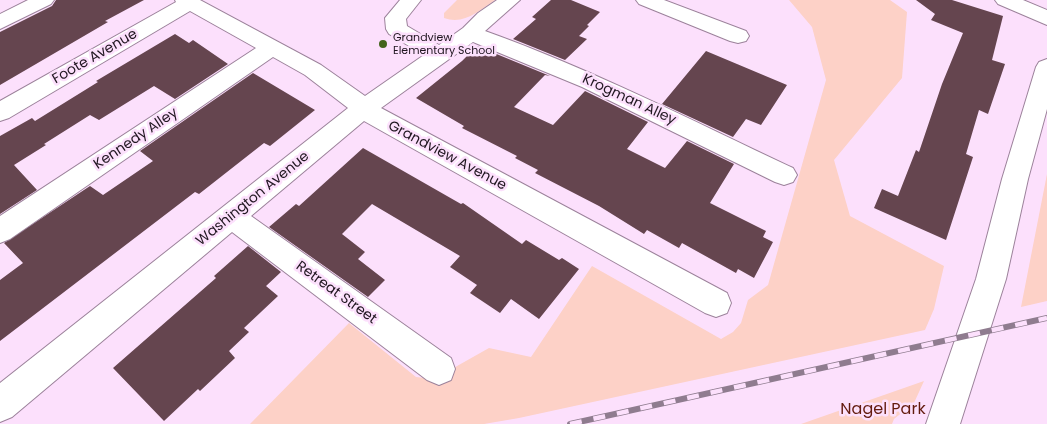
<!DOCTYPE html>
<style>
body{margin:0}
canvas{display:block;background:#fce0fc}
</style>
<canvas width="1047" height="424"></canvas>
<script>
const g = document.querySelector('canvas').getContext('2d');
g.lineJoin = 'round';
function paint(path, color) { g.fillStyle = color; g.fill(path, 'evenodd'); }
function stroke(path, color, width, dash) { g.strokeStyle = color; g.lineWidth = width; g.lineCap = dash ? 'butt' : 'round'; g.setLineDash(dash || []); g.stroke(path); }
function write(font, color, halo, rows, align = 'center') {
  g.font = font + ' Poppins,sans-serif'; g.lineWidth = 5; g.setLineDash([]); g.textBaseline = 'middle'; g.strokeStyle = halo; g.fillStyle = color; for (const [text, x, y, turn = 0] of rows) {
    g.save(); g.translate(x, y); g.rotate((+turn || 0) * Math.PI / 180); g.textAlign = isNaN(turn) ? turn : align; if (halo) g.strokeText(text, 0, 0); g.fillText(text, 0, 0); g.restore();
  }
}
paint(new Path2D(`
 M457,0h38c-16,11 -31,25 -51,18v-5z
 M789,0h101l17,12 -5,66 -68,82 16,56 94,50 -10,43 -9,21 -406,88 -35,6h-234l99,-101 67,54 18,2 55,-31 42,9 61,-91 129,73 12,-7 8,-9 7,-23 20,-15 58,-205 -14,-53z
 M1047,174v127l-26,6z
 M924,381l-10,22 -20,16 -2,5h-91z`), '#fdd1c7');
paint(new Path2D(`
 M56,0h88l-39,21 3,1 -108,63v-53l52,-26z
 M551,0h20l29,12 -13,13 2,1 -10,10 8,3 -22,21 -52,-21 23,-20 -4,-2z
 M916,0h36l51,16 -11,44 13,4 -17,50 -9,-4 -13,44 7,3 -27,83 -72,-32 8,-19 16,7 18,-46 3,2 23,-68 21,-51 -32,-13 4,-6z
 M175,34l14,9 4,-3 35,24 -53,35 -21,-13 -55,34 -9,-5 -46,29 2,1 -32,20 23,25 -37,24v-78l32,-18 3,3 63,-39 -2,-1z
 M477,46l73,30 -5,-1 -31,32 39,18 32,-34 63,31 -21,27 38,19 22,-27 47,23 -24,39 56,28 -3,6 10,5 -19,36 -16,-9 -2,4 -54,-30 -3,5 -32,-18 -3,4 -45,-28 -64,-33 3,-3 -23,-12 2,-2 -55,-28 2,-2 -48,-28 46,-37z
 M706,51l81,34 -26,40 -15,-6 -13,18 -71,-33z
 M253,73l62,37 -45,36 -6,-3 -65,51 -4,-2 -195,149v-61l23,-17 -19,-20 86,-57 13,9 50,-34 -13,-10z
 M363,148l98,56 2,-1 59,41 4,-4 33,20 3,-2 17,11 -40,50 -28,-20 -11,14 -30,-20 7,-8 -27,-18 10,-11 -88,-52 -30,30 23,18 -7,7 27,21 -17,17 -99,-70 27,-23 3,2z
 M248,246l33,26 -15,14 12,10 -34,32 5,4 -20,19 6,7 -35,33 -2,-2 -34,32 -51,-53 103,-90 -2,-2z`), '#65454f');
const minor = new Path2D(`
 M28,0h26l-3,4 -51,25v-15z
 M175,0h25l121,65 44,31 59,-41 -35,-21 -3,-5 -1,-11 15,-18h21l-15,19 1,7 32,19 24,-17 15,-15 19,-13h23l-35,31c106,38 206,89 308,137l4,7 -4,7 -9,3 -9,-3 -193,-95 -109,-45 -92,66 346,185 4,10 -4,10 -11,4 -11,-4 -341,-192 -113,95 200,142 4,11 -4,11 -12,5 -12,-5 -195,-148 -220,185 -12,5v-39l348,-275 -43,-33 -32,-18 -263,182 -10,4v-27l256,-168 -66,-37 -181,107 -9,3v-20l176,-99z
 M636,0h28l82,31 3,5 -3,5 -8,2 -8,-2 -91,-37z
 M995,0h28l24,10v15l-49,-21z
 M1047,59v50l-19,70 -22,100 -46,145h-34l50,-145 26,-100 34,-112 3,-5z`);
stroke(minor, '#9c829b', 2);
paint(minor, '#fff');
const rail = new Path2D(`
 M570,424l477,-106`);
stroke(rail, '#8f7c8f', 6);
stroke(rail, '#fce0fc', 4.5, [12]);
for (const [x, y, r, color] of [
 [383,44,5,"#43641b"]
]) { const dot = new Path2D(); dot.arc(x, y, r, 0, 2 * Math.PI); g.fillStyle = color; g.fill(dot); stroke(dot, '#fce0fc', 2); }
write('11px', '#201620', '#fce0fc', [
 ["Grandview",393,38],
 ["Elementary School",393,51]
], 'left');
write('14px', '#201620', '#fce0fc', [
 ["Foote Avenue",95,57,-30],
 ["Krogman Alley",629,100,25],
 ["Kennedy Alley",136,139,-34],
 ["Grandview Avenue",447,156,28],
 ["Washington Avenue",253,199,-39],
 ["Retreat Street",336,293,36]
]);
write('16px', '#631b0e', '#fce0fc', [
 ["Nagel Park",883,410]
]);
</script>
